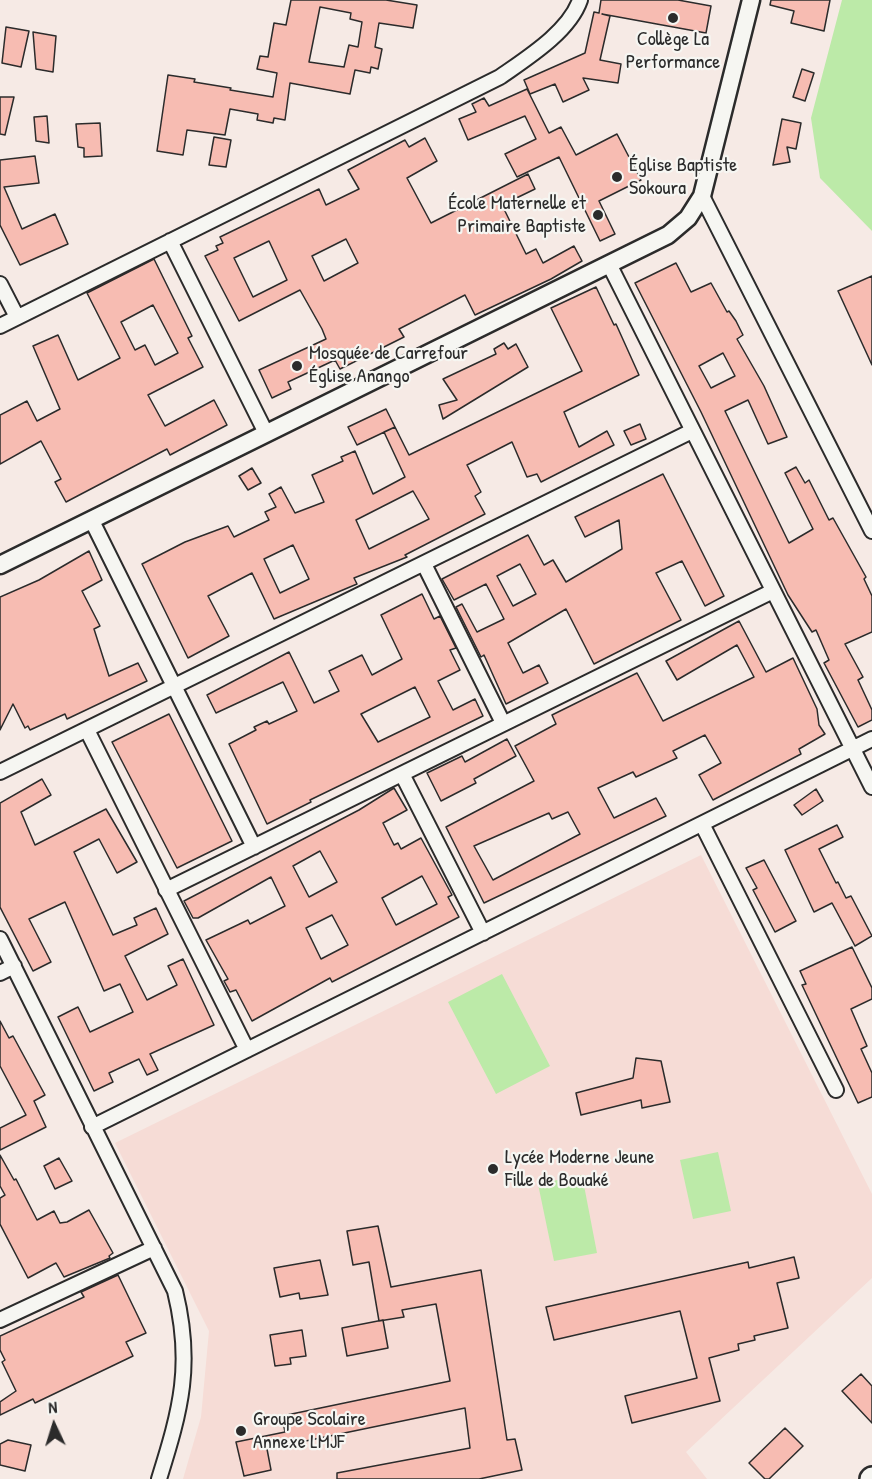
<!DOCTYPE html>
<meta charset="utf-8">
<style>
body{margin:0}
#map{position:relative;width:872px;height:1479px;overflow:hidden;background:#f6eae5;font-family:"Patrick Hand",sans-serif}
canvas{display:block}
.north{position:absolute;left:24px;top:1395px;width:60px;height:60px;-webkit-text-stroke:4px #f6f6f2;paint-order:stroke;rotate:356deg;font-size:16px;font-weight:700;line-height:24px;text-align:center;color:#2b2b2b}
.north::after{content:'';display:block;margin:auto;width:21px;height:27px;background:#2b2b2b;clip-path:polygon(50% 0,100% 100%,50% 72%,0 100%)}
</style>
<div id="map">
<canvas width="872" height="1479"></canvas>
<div class="north">N</div>
</div>
<script>
const g = document.querySelector('canvas').getContext('2d');
g.lineJoin = 'round';
function paint(path, color) { g.fillStyle = color; g.fill(path, 'evenodd'); }
function stroke(path, color, width, dash) { g.strokeStyle = color; g.lineWidth = width; g.lineCap = dash ? 'butt' : 'round'; g.setLineDash(dash || []); g.stroke(path); }
function write(font, color, halo, rows, align = 'center') {
  g.font = font + ' "Patrick Hand",sans-serif'; g.lineWidth = 4.5; g.setLineDash([]); g.textBaseline = 'middle'; g.strokeStyle = halo; g.fillStyle = color; for (const [text, x, y, turn = 0] of rows) {
    g.save(); g.translate(x, y); g.rotate((+turn || 0) * Math.PI / 180); g.textAlign = isNaN(turn) ? turn : align; if (halo) g.strokeText(text, 0, 0); g.fillText(text, 0, 0); g.restore();
  }
}
paint(new Path2D(`
 M701,855l171,339v84l-186,174 21,27h-524l18,-62 8,-86 -94,-188z`), '#f6dcd6');
paint(new Path2D(`
 M842,0h30v231l-52,-53 -9,-60z
 M502,974l48,92 -54,28 -48,-92z
 M718,1152l13,59 -38,8 -13,-59z
 M582,1175l15,78 -43,8 -16,-77z`), '#bceaa8');
const building = new Path2D(`
 M291,0h95l31,5 -4,23 -34,-5 -4,24 7,2 -4,20 -7,-2 -1,6 -15,-3 -5,24 -60,-11 -5,37 -11,-2 -1,5 -16,-3 1,-6 -28,-5 -5,26 -38,-5 -4,25 -26,-4 11,-76 27,4 -1,3 37,6 -1,2 43,7 4,-24 -20,-4 3,-13 8,1 6,-34 12,2zM320,7l31,6 -1,6 12,3 -4,25 -9,-2 -5,22 -35,-5z
 M601,0h77l33,6 -5,27 -104,-19 8,2 -10,44 21,4 -3,19 -35,-5 6,12 -26,12 -8,-18 -25,10 -6,-14 61,-27 9,-41 5,1z
 M771,0h59l-6,31 -33,-8 3,-12 -24,-6z
 M6,27l23,4 -8,36 -19,-4z
 M33,32l23,4 -3,36 -17,-3z
 M802,69l12,4 -9,28 -12,-4z
 M527,89l22,44 12,-6 15,28 41,-21 24,46 -42,21 16,33 -15,7 -41,-84 -42,20 -12,-23 31,-15 -11,-23 -57,24 -9,-21 17,-7 -4,-8 12,-6 5,8z
 M0,97h14l-9,38 -5,-1z
 M47,116l2,27 -13,-2 -2,-24z
 M782,119l19,4 -5,26 -9,-2 3,15 -17,3z
 M100,123l2,33 -18,1v-9l-6,-1 -2,-23z
 M214,137l17,3 -5,27 -17,-2z
 M425,138l12,23 -30,17 24,45 97,-49 7,15 -33,16 24,49 10,-5 7,14 31,-17 8,15 -31,18 -76,36 -10,-20 -66,34 5,8 -64,32 -5,-9 -47,22 3,7 -19,9 -13,-28 67,-31 -4,-10 -22,-39 -61,31 -34,-65 13,-6 -2,-4 7,-3 -3,-6 99,-48 7,16 33,-16 -11,-19 57,-30 4,7zM346,239l12,24 -34,18 -12,-25zM269,241l18,39 -34,17 -19,-39z
 M35,156l4,27 -35,4 18,42 33,-15 13,30 -48,21 -20,-40v-65z
 M154,259l38,77 -4,2 15,29 -55,28 17,31 49,-26 13,25 -57,30 -3,-6 -101,53 -11,-20 6,-3 -20,-38 -41,23v-49l27,-14 10,20 23,-12 -27,-63 25,-11 20,45 42,-22 -33,-65zM153,305l25,48 -23,12 -10,-20 -10,5 -14,-28z
 M676,263l15,29 20,-9 16,29 2,-1 7,10 7,14 -6,4 27,47 23,51 -19,7 -20,-44 -23,11 64,132 24,-14 -28,-56 11,-6 9,16 4,-3 20,40 4,-2 33,59 -2,2 8,17v36l-27,12 18,33 -5,3 14,30v10l-14,7 -34,-64 5,-3 -13,-30 -4,2 -24,-37 -87,-183 -66,-129zM723,353l12,23 -24,12 -12,-22z
 M872,276v89l-34,-74z
 M596,287l18,38 2,-1 23,51 -75,37 15,35 28,-16 7,14 -73,37 -4,-8 -10,3 -15,-35 -45,23 14,27 -6,4 10,18 -80,41 2,2 -53,21 3,6 -83,35 -22,-46 -44,23 21,40 -41,22 -46,-94 43,-22 43,-16 6,11 35,-17 -4,-8 11,-5 -7,-13 12,-7 14,26 29,-11 -12,-27 31,-14 -2,-4 14,-6 18,43 32,-17 -21,-45 11,-5 14,28 173,-84 -31,-63zM413,491l16,28 -60,30 -13,-29zM293,545l16,34 -29,14 -16,-34z
 M504,343l4,6 8,-5 12,23 -85,52 -4,-14 18,-5 -14,-21 53,-25 -2,-5z
 M386,409l9,18 -38,18 -9,-18z
 M640,424l6,15 -15,6 -7,-14z
 M252,468l9,15 -13,7 -9,-14z
 M663,474l61,122 -19,10 -23,-45 -26,12 25,47 -87,44 -28,-55 -58,34 15,30 16,-8 9,18 -42,21 -22,-49 -3,2 -25,-50 6,-3 15,28 27,-13 -18,-35 -32,16 -12,-21 86,-44 16,30 9,-5 13,22 56,-33 -3,-29 -34,17 -10,-20zM520,564l16,30 -23,12 -16,-30z
 M89,551l13,29 -20,11 18,35 -6,3 15,47 29,-13 9,18 -80,38 -2,-5 -35,16 -2,-4 -3,2 -12,-24 -13,26v-133l39,-17z
 M422,594l12,25 6,-3 16,32 -6,2 10,20 -22,11 15,29 22,-11 8,17 -173,84 1,2 -44,22 -38,-80 27,-14 -2,-3 13,-6 2,3 28,-13 -14,-29 -67,31 -9,-18 82,-43 25,51 25,-12 -10,-20 33,-16 10,20 30,-16 -21,-44zM415,687l15,30 -52,25 -17,-28z
 M739,621l27,51 27,-14 24,51 2,16 6,9 -26,15 2,5 -88,46 -14,-25 22,-12 -16,-28 -32,16 4,7 -41,19 -3,-5 -35,16 16,30 42,-20 10,18 -182,87 -38,-76 88,-46 -19,-35 41,-22 -4,-9 85,-42 26,48 91,-44 -17,-32 -60,35 -11,-19zM568,812l12,22 -87,46 -19,-34 75,-33 3,6z
 M169,714l63,127 -55,27 -65,-126z
 M507,739l9,17 -42,23 2,4 -35,18 -14,-28 35,-17 3,6z
 M42,779l9,16 -30,17 14,33 71,-36 31,53 -20,11 -18,-34 -25,13 39,83 24,-10 -3,-7 22,-10 12,26 -43,22 22,44 30,-15 -9,-19 15,-7 31,66 -64,29 8,16 -11,5 -8,-16 -30,14 4,9 -19,9 -36,-74 20,-10 12,25 43,-20 -13,-28 -16,7 -39,-89 -36,17 22,43 -18,9 -33,-64v-104z
 M394,788l13,22 -24,13 11,22 4,-2 3,6 20,-11 31,57 -4,2 11,20 -127,65 -2,-4 -78,43 -16,-31 -6,2 -6,-11 4,-2 -22,-39 42,-20 2,4 35,-18 -14,-29 -73,41h-5l-9,-17 175,-91zM320,851l17,31 -28,15 -16,-31zM422,876l15,28 -41,21 -14,-27zM332,915l16,30 -27,14 -15,-31z
 M816,789l7,12 -21,14 -8,-10z
 M837,825l6,12 -24,12 17,34 2,-1 8,16 5,-2 21,40 -17,10 -23,-43 -18,9 -29,-62z
 M764,860l32,61 -21,11 -22,-42 4,-2 -11,-20z
 M852,947l20,41v11l-21,10 16,37 -6,3 11,24v24l-14,6 -56,-118 4,-1 -6,-13z
 M0,1021l9,17 4,-2 32,59 -11,6 12,26 -46,23v-22l26,-13 -26,-49z
 M636,1058l25,3 9,41 -28,6 -1,-8 -60,15 -5,-22 57,-15z
 M0,1155l14,25 2,-1 21,41 17,-9 6,12 7,-1 22,-12 24,43 -4,3 1,2 -46,19 -8,-14 -28,15 -28,-54v-26l5,-3 -5,-9z
 M59,1158l13,23 -17,8 -11,-23z
 M378,1226l13,61 90,-17 26,170 8,-1 7,31 -43,9h-142v-6l133,-25 -5,-40 -198,41 4,21 -27,6 -8,-34 49,-10 -3,-16 168,-35 -14,-77 -34,6 2,7 -25,4 -10,-59 -16,3 -6,-34z
 M794,1257l5,21 -22,5 11,45 -34,8 1,4 -17,4 1,6 -30,8 11,43 -88,22 -7,-27 72,-18 -17,-67 -126,29 -8,-33 202,-45 1,6z
 M320,1260l8,35 -28,4 -1,-6 -19,4 -6,-29z
 M118,1275l28,58 -20,9 7,14 -98,47 -2,-4 -33,16v-13l16,-11 -14,-29 3,-2 -5,-10v-14l84,-39 -3,-5z
 M383,1320l5,28 -41,8 -5,-28z
 M302,1330l4,26 -16,2 1,6 -16,2 -5,-31z
 M861,1374l11,12v37l-30,-32z
 M785,1428l18,18 -34,33h-4l-16,-16z
 M8,1440l23,5 -6,26 -25,-6v-21z`);
paint(building, '#f7bcb2');
stroke(building, '#2b2b2b', 1.5);
const minor = new Path2D(`
 M702,196l170,335
 M170,241l96,192
 M609,264l263,523
 M0,284l17,33
 M0,326l500,-249c27,-19 69,-45 80,-77
 M92,521l162,326
 M424,564l79,159
 M87,730l160,320
 M0,772l692,-341
 M402,774l81,159
 M702,824l134,266
 M166,890l607,-299
 M0,939l175,352c18,73 6,118 -16,188
 M0,973l14,-7
 M92,1127l780,-388
 M0,1320l154,-72`);
const tertiary = new Path2D(`
 M0,565l668,-330 20,-17 14,-22 49,-196`);
const primary = new Path2D(`
 M871,1479l1,-1`);
stroke(minor, '#2b2b2b', 18);
stroke(tertiary, '#2b2b2b', 21);
stroke(primary, '#2b2b2b', 26);
stroke(minor, '#f6f6f2', 14);
stroke(tertiary, '#f6f6f2', 16);
stroke(primary, '#f6f6f2', 21);
for (const [x, y, r, color] of [
 [673,18,6,"#2b2b2b"],
 [617,177,6,"#2b2b2b"],
 [598,215,6,"#2b2b2b"],
 [297,366,6,"#2b2b2b"],
 [493,1169,6,"#2b2b2b"],
 [241,1431,6,"#2b2b2b"]
]) { const dot = new Path2D(); dot.arc(x, y, r, 0, 2 * Math.PI); g.fillStyle = color; g.fill(dot); stroke(dot, '#f6f6f2', 2); }
write('20px', '#2b2b2b', '#f6f6f2', [
 ["Collège La",673,40,"center"],
 ["Performance",673,63,"center"],
 ["Église Baptiste",629,166],
 ["Sokoura",629,189],
 ["École Maternelle et",586,204,"right"],
 ["Primaire Baptiste",586,227,"right"],
 ["Mosquée de Carrefour",309,354],
 ["Église Anango",309,377],
 ["Lycée Moderne Jeune",505,1158],
 ["Fille de Bouaké",505,1181],
 ["Groupe Scolaire",253,1420],
 ["Annexe LMJF",253,1443]
], 'left');
</script>
